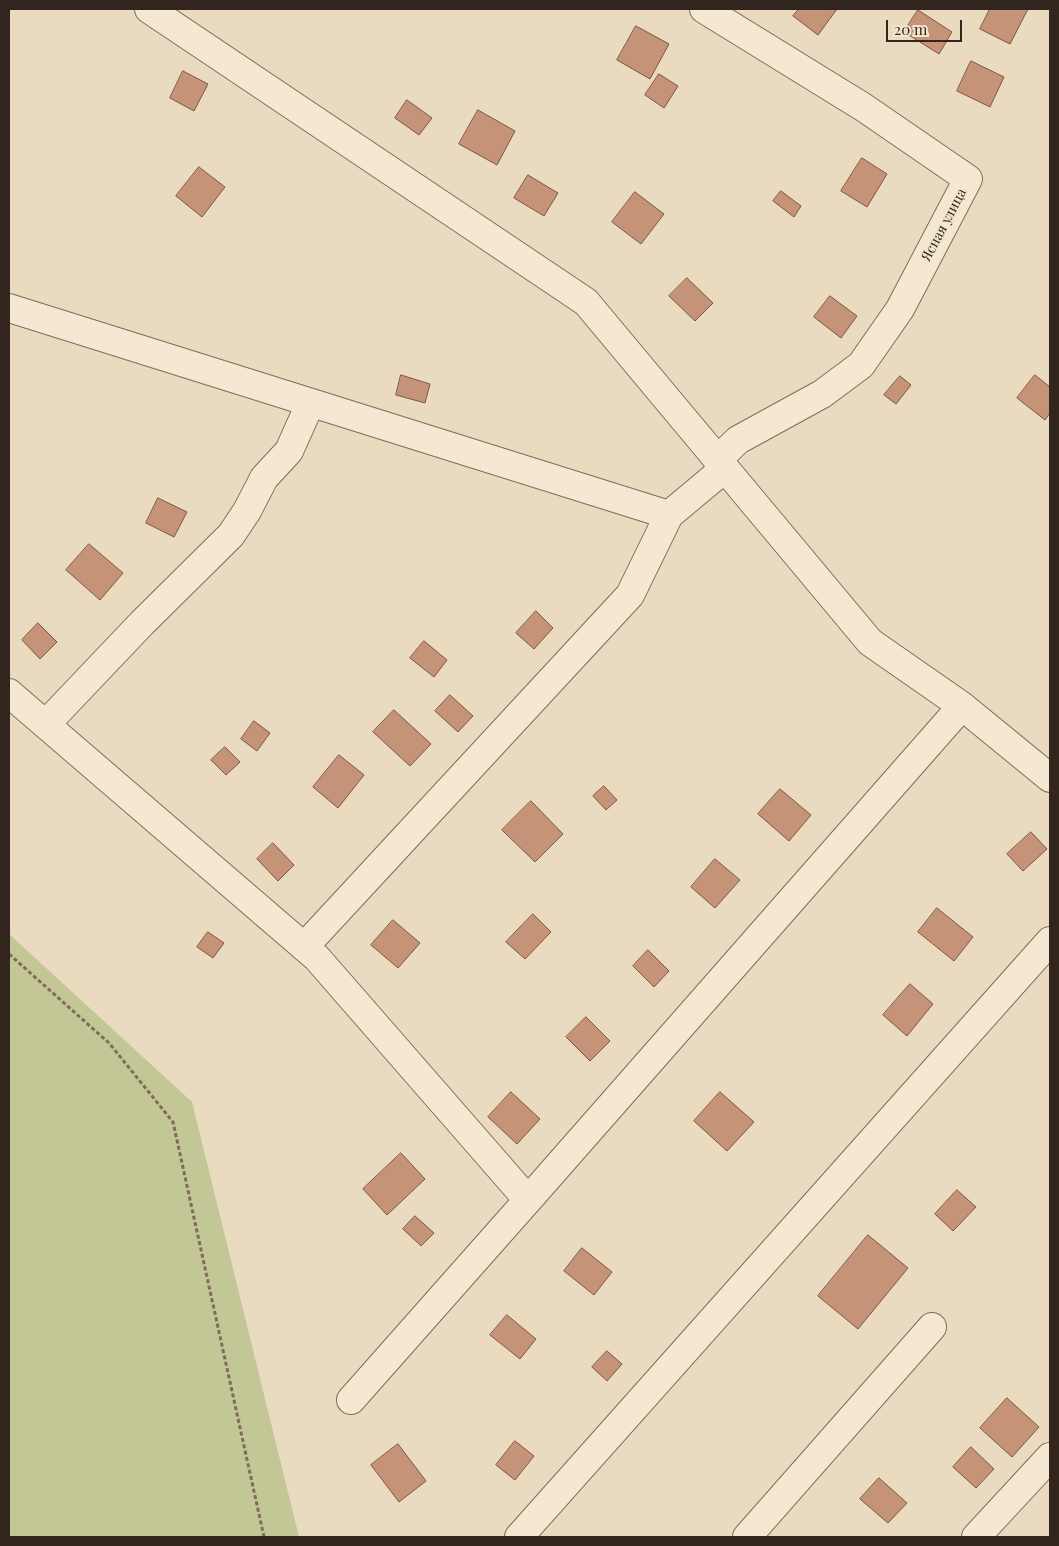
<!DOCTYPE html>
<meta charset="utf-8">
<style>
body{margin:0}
#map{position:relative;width:1059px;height:1546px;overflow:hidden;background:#e9dac0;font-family:"Playfair Display",serif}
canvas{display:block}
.frame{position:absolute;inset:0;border:10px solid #31251d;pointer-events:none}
.scale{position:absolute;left:886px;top:20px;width:76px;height:22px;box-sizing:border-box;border:2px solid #31251d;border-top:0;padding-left:6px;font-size:15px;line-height:18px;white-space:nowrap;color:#31251d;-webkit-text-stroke:4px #f1e5ce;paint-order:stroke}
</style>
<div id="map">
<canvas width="1059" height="1546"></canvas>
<div class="frame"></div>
<div class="scale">20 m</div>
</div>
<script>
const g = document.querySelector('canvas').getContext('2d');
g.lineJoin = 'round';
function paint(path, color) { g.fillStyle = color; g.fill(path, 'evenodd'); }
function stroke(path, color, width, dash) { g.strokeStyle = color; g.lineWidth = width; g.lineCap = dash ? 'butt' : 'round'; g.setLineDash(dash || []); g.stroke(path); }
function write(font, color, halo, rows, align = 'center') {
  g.font = font + ' "Playfair Display",serif'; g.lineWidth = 4; g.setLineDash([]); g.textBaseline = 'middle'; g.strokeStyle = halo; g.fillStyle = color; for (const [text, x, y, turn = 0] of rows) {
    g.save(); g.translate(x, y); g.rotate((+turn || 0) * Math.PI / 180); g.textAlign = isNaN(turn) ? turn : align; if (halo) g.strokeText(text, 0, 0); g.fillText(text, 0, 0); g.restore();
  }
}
paint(new Path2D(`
 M9,934l183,168 107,435h-290z`), '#c3c695');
const building = new Path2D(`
 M799,9h38l-19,26 -25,-19z
 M990,9h38l-18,35 -30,-15z
 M918,10l34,22 -13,22 -35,-22z
 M636,26l33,18 -19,35 -33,-19z
 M971,61l33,16 -14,30 -33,-16z
 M183,71l25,13 -14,27 -24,-13z
 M659,74l19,12 -14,22 -19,-13z
 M407,100l25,18 -13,17 -24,-17z
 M478,110l37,21 -18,34 -38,-21z
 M862,158l25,16 -20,33 -26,-16z
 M199,167l26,20 -23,30 -26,-21z
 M528,175l30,18 -14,23 -30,-18z
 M781,191l20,15 -7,11 -21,-16z
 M635,192l29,22 -23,30 -29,-22z
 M687,278l26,25 -18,18 -26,-25z
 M830,296l27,20 -16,22 -27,-21z
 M401,375l29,9 -5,19 -29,-8z
 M1035,375l15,12v26l-5,7 -28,-22z
 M900,376l11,9 -15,19 -12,-9z
 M158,498l29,14 -13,25 -28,-14z
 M89,544l34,29 -23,27 -34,-30z
 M536,611l17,17 -19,21 -18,-16z
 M38,623l19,19 -17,17 -18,-19z
 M424,641l23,19 -13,17 -24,-19z
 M450,695l23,21 -15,16 -23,-21z
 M394,710l37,34 -21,22 -37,-34z
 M254,721l16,12 -13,18 -16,-12z
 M225,747l15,15 -14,13 -15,-15z
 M339,755l25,20 -26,33 -25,-21z
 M604,786l13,14 -11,10 -13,-14z
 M780,789l31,26 -22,26 -31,-27z
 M531,801l32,33 -28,28 -33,-32z
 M1031,832l16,17 -24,22 -16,-17z
 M273,843l21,22 -16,16 -21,-22z
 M715,859l25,21 -25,28 -24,-21z
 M937,908l36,29 -19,24 -36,-29z
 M533,914l18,18 -26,27 -19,-17z
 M393,920l27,23 -22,25 -27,-23z
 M208,932l16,11 -11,15 -16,-11z
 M648,950l21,21 -15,16 -21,-21z
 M910,984l23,20 -26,32 -24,-21z
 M586,1017l24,24 -20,20 -24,-24z
 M511,1092l29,27 -23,25 -29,-27z
 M720,1092l34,30 -27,29 -33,-30z
 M401,1153l24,26 -38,36 -24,-26z
 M957,1190l19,17 -23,24 -18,-17z
 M415,1216l19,17 -13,13 -18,-17z
 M868,1235l40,33 -50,61 -40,-33z
 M582,1248l30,24 -18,23 -30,-24z
 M507,1315l29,24 -16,20 -30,-24z
 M607,1351l15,13 -15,17 -15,-14z
 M1007,1398l32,29 -27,30 -32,-29z
 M515,1441l19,15 -19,24 -19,-15z
 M398,1444l28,37 -27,21 -28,-37z
 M971,1447l23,22 -18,19 -23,-21z
 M879,1478l28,25 -19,20 -28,-24z`);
paint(building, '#c49378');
stroke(building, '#7d5641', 1);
const minor = new Path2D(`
 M149,9l437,293 284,340 92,64 88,72
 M704,9l159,98 105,72 -68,130 -39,56 -39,29 -84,46 -21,20
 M9,308l660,207 55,-46
 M9,693l308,265 211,242 434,-494
 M46,724l96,-101 89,-88 16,-24 17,-33 25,-27 21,-47
 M304,947l326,-352 39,-80
 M351,1400l177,-200
 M519,1537l531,-596
 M747,1537l185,-210
 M976,1537l74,-80`);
stroke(minor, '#806c59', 30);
stroke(new Path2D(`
 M9,954l100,89 64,79 91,415`), '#806c59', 3, [4, 2.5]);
stroke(minor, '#f5e8d2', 28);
write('14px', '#31251d', '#f1e5ce', [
 ["Ясная улица",944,225,-62]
]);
</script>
